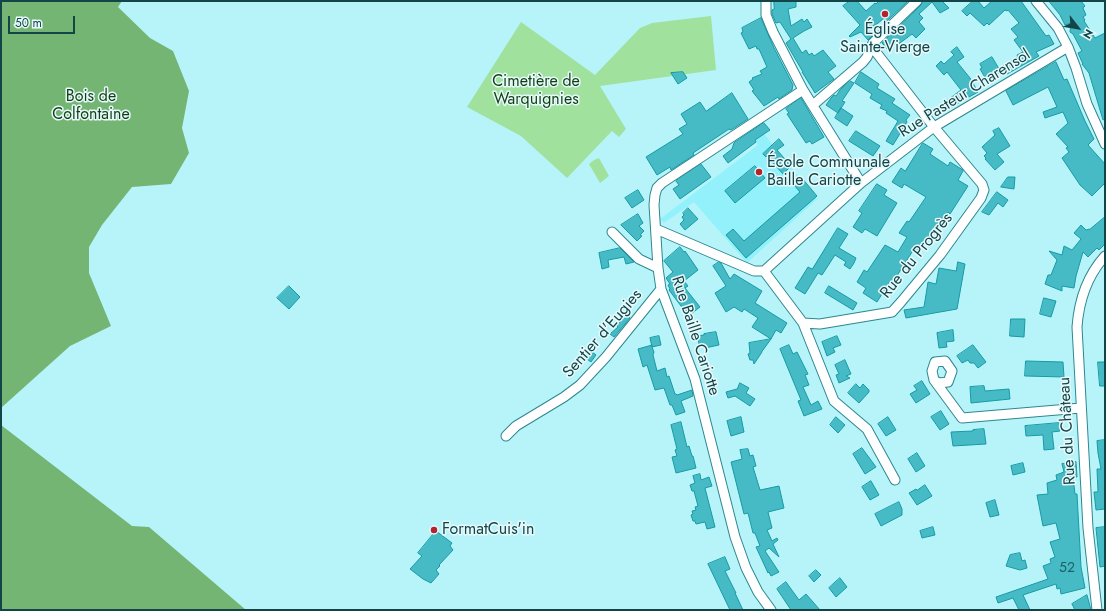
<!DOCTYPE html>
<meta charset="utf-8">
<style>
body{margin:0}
#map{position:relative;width:1106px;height:611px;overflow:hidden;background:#b7f4fa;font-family:Jost,sans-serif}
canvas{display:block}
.frame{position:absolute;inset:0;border:2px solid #124448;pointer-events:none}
.north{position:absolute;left:1058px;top:8px;width:40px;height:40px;-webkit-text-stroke:3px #e6f9fb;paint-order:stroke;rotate:121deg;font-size:11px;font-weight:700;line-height:16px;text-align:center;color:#124448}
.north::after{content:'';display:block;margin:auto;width:14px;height:18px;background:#124448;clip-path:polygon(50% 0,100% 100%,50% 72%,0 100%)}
.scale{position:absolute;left:8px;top:16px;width:67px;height:18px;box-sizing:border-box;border:2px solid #124448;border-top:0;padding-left:5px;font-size:12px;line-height:14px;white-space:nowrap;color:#124448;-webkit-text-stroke:3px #e6f9fb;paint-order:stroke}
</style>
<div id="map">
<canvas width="1106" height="611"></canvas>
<div class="frame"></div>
<div class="north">N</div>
<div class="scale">50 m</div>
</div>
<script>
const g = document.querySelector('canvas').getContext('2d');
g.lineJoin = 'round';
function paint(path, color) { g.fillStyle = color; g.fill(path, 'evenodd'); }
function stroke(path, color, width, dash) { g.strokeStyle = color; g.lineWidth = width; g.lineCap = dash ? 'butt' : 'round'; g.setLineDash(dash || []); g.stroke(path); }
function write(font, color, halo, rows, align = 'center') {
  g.font = font + ' Jost,sans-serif'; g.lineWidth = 3; g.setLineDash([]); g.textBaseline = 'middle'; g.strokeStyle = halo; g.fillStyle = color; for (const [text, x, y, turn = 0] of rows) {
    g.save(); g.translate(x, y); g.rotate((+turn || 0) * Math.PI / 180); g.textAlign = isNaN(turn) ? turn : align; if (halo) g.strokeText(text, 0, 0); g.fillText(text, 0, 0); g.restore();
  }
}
paint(new Path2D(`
 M756,124l61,75 -70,64 -53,-61 -30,21 -4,-4 98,-74 -10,-14z`), '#92f1fa');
paint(new Path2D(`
 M711,16l5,54 -116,16 26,43 -7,8 -7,-6 -45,47 -46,-42 -54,-29 54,-85 74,53 45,-47 12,-5z
 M599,158l10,18 -9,7 -11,-19 5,-4z`), '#a0e19e');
paint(new Path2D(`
 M1,1h121l-4,6 32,31 23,13 16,40 -7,37 7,25 -18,31 -39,3 -30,38 -13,22v26l22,53 -41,20 -69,62z
 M1,425l131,101 17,1 97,83h-245z`), '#75b574');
const building = new Path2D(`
 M774,1h22v6l-8,2 3,17 11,-7 2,3 3,-3 5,8 -8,4 -11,7 9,15 4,-3 3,5 3,-2 2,3 9,-6 13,16 -8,6 6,7 -19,14 -13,-21h1l-17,-29 5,-4 -11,-17 -4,1 -4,-9v-4l2,-1z
 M850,1h7l9,10 9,-8 1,1 3,-3h29l-22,21 -3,-3 -6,5 -10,5 6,6 -5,5 -7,-8 -11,5 -1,-1 11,-11 -17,-19z
 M923,1h19l7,7 -9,5 -8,-11 -13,12 4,4 -4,4 6,7 -9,9 -4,-4 -16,12 -2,-3 -7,6 -5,-6 39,-38z
 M973,1h5l6,7 8,-7h29l25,35 3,-1 5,9 -18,8 3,4 -32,18 -4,-8 15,-9 -1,-2 6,-3 -9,-12 4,-3 -7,-8 8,-6 -11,-13 -1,1 -2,-1 -16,15 -2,-2 -3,3 -14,-13 -3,3 -5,-5z
 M1049,1h32l4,5 -2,2 3,7 -3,2 2,3 -1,1 11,17 10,-5v86l-2,1 -14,-47 -7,-9h1l-5,-11 4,-2 -9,-17 -3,-2 1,-9 -6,2 -5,-10z
 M761,18l13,30 19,37 -1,5 -13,9 -1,-2 -14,9 -12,-15 2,-1 -5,-8 4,-3 -1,-1 10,-4 -2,-3 7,-4 -8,-18h-2l-1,-3 -7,3 -8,-16 2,-1 -1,-4z
 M957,47l7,10 -7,5 13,16 8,14 -29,16 -4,-6 16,-12 -14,-18 -3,3 -8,-9 5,-5 3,3 10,-9 -3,-3z
 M992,57l9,15 -12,7h-3l-6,-10 2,-1 -2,-4z
 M1056,62l8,18 3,-1 18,42 9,18 -6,6 17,19v19l-13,13 -12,-11 -18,-27 7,-6 -3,-4 2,-1 -12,-13 12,-11 -5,-11 -18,6 -2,-6 14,-5 -9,-20 -35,18 -7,-14z
 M683,72l4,6 -9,6 -7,-11z
 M861,72l18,12 -2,4 18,11 -3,4 18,12 -4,5 1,2 -14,23 -7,-4 12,-20 -12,-8 1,-2 -7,-3 2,-3 -12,-7 2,-4 -17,-11z
 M850,81l4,2 -12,18 3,1 -7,11 -12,-8 5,-7 3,-3 2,1 4,-6z
 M732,93l16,26 -17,11 -2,-1 -36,24 1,2 -23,15 -1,-3 -13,8 -11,-18 37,-23 -4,-5 8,-5 -6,-10 19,-12 6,9z
 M801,98l23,39 -12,7 -2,-3 -4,2 -19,-29 2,-1 -3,-4z
 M841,108l12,8 -6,10 -12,-8z
 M764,123l6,7 -15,10 1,2 -28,21 -5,-7 9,-7 2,-6z
 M999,128l11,18 -13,8 7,8 -9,8 -10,-11 1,-1 -2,-2 3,-3 -5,-6 13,-12 -2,-4z
 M856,131l24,15 -7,10 -24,-15z
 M779,139l5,6 -7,5 14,16 -8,8 -16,-18 -1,1 -3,-3z
 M923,143l10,6 -3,5 18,12 2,-4 13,8v1l-5,9 10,6 -18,28 -2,-2 -13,21 -2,-1 -14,20 -5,-3 -21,33 -3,-1 -13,21 -14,-9 3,-5 -9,-6 7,-12 3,2 18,-27 13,7 9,-15 -8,-4 8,-12 2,1 17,-25 -22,-13 -2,4 -10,-6 9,-14 4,3z
 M701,164l10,13 -31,22 -7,-10 6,-4 -3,-4z
 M755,166l10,12 -30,25 -10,-12z
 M801,177l16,19 -71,62 -20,-23 7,-6 11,12 56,-49 -7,-8z
 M1008,177h7l-1,12 -13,-2z
 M877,184l10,6 -3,5 13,8 -20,33 -12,-7 -3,4 -9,-6 9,-14 -3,-2z
 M638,190l6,10 -12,8 -7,-10z
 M997,192l11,8 -5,7 -5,-4 -9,12 -7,-3z
 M688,208l10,11 -13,11 -5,-6 4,-4 -2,-3 2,-2 -1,-2z
 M638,214l5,9 -4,3 5,5 -4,4 2,1 -5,5 -16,-16z
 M1105,217v27l-6,6 -2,-2 -9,9 -5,-5 -7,24 -2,12 -12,-2v5l-17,-7 3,-9h3l6,-15 -8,-9 13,4 2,-9 8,4 9,-11 -7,-6 7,-8 5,5 4,-1z
 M838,228l10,6 -9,14 17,10 -2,5 -4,6 -6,-4 2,-3 -11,-7 -13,20 -4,-2 -13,21 -10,-6 13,-21 4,2z
 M680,247l4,5 1,-1 13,19 -14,11 4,5 -3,2 15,19 -13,10 -5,-5 2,-2 -15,-20 1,-1 -2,-4 2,-1 -4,-6 7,-6 -9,-11z
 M620,248l14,14 -8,2 -2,-7 -16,3 1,7 -7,2 -3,-16z
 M719,262l2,1 9,16 4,-5 28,17 -7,12 32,20 -6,10 -5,-3 -5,9 -19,-12 6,-9 -14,-9 -2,3 -8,-5 -8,5 -11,-19 11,-7 -13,-20z
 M958,262l7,2 -8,45 -51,9 -2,-8 20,-3 4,-25 8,2 3,-16 17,3z
 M289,286l11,11 -11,12 -12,-11z
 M829,286l28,17 -4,7 -28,-17z
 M1044,298l12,3 -5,16 -11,-3z
 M627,315l3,3 -16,19 -4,-3 8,-7 -1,-1z
 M1011,319h14l-1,18 -14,-1z
 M953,330l1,11 -8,1 1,5 -8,1 -2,-15z
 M716,332l3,13 -14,3 -1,-3h-5l-1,-9 6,-1v-1z
 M659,336l2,9 -9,2 2,5 -1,3 4,16 8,-3 2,9 2,-1 6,18h1l1,1 15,-5 1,6 -12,5 4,11 -9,3 -4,-10h-2l-6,-17 -9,2 -8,-25 -4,2 -5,-18 14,-4v2l-2,-9z
 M837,336l4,9 -8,3 2,4 -8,4 -5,-14z
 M771,339l-8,11 -1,1v1l-8,12 -1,-4h-3l-2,-6 2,-1 -1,-10z
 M789,345l4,9 4,-2 11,22 -3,1 4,10 -6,2 8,18 7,-4 4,8 -18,7 -6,-15 3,-1 -21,-51z
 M973,345l13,17 -8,6 -4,-5h-4l-2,-3 -6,3 -5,-7z
 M590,350l6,5 -5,7 -7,-5z
 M845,360l6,14 -5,2 4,2 -11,5 -3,-8 3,-1 -4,-9z
 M1026,361l37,1 1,15 -39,-1z
 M1098,362h7v24h-5z
 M922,381l8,13 -14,9 -6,-9 7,-4 -3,-4z
 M740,383l9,5 -3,5 9,6 -5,7 -15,-10 -7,2 -2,-6 11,-3z
 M856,384l4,4 3,-4 6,6v2l-10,11 -11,-10z
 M984,386l1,5 24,-2 1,10 -39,4 -1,-16z
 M941,411l8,13 -9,6 -9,-13z
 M741,417l3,15 -13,4 -4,-15z
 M836,417l9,8 -7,8 -8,-8z
 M888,417l8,13 -10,6 -8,-12z
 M681,422l6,25 2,-1 3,10h1l3,12 -20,5 -4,-16 5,-1 -2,-6 2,-1 -6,-24z
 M1059,423l1,8 -8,1 2,17 -10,1 -1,-15 -17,1 -1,-10z
 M984,429l2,15 -33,2 -2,-14 22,-1v-1z
 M1105,440v69l-9,1 -2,-18h4l-1,-23h4l-3,-16 -1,-12z
 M862,448l14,19 -11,7 -12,-20z
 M748,449l2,7 3,-1 3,11 -3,1 7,23 19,-4 5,22 -16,4 4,16 -5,2 5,11 5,-3 1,2 -5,4 6,13 -10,-9 -4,3 14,21 -8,4 -2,-4 -1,1 -12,-26 4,-1 -5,-13h-2l-5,-20 -4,1 -13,-52 11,-3 -2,-9z
 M917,453l8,13 -9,6 -8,-13z
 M1076,462l1,15h-4l2,17h2l4,73 4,21 -24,6 -1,-6 -3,1 -1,-5 -33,11 7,15h-11l-6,-12 -15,5 -2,-6 52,-18 -5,-13 8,-3 -1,-4 5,-2 -5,-15 10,-3 -4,-16 -13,3 -6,-31 11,-1 -1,-11 10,-3 -1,-5 8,-3 -2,-8z
 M1023,463l2,9 -12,3 -2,-9z
 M700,474l1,6 8,-3 3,9 -7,2 10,39 -8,2 -2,-7 -9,2 -1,-3h-2l-2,-6 2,-1 -1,-3 4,-1 -1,-3 3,-1 -4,-15h-2l-2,-6 5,-2 -2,-7z
 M871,481l8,14 -9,5 -8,-13z
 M925,485l7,11 -15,9 -8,-12 7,-4 1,1z
 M995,500l4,15 -9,2 -4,-14z
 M899,502l3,7v6l-21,11 -6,-12z
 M933,527l2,8 -13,3 -2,-7z
 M1105,527v39l-5,1 -4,-39z
 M436,531l16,12 -2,3 3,4 -14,15 1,1 -4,4 3,4 -8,9 -8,-4 -13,-10 12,-13 -4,-3z
 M1020,553l2,8 3,-1 2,8 -7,2 -14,-4 4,-11z
 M725,557l5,12 -5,2 11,22h-1l8,17h-13l-22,-46z
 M816,570l5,5 -7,7 -5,-6z
 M840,578l7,9 -11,10 -7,-9z
 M786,582l13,18 7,-6 14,16h-29l-14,-21z
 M1087,595l4,15h-16l-3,-6z`);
paint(building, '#47bbc5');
stroke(building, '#169aa5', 1);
const minor = new Path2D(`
 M1036,1l22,27 10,19 8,21 11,36 18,40
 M813,105l50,-43 4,-5 6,-14 44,-42
 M861,183l73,-56 134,-80
 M656,229l98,42h10
 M612,232l27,27 19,9
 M764,271l39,52 17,1 72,-12 9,-10 39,-47 41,-57 3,-8 -2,-6 -48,-57 -62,-80
 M764,271l97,-88 -58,-93 -30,-58 -7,-17v-14
 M803,323l31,78 33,28 28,51
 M934,380l5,3 9,-1 4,-11 -7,-10 -10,1 -3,9 2,9 28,38 119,-10
 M506,436l10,-10 48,-29 16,-12 26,-28 55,-68
 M771,610l-13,-18 -12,-24 -11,-31 -40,-158 -34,-90 -3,-21 -4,-63 1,-10 2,-7 5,-5 141,-93
 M1097,610l-9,-82 -11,-201c2,-27 10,-51 28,-71`);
stroke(minor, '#2e878f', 11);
stroke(minor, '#fff', 9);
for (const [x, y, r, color] of [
 [885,14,4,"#b4222c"],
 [759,172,4,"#b4222c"],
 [434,530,4,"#b4222c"]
]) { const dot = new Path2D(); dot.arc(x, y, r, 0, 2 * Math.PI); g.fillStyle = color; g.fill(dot); stroke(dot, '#e6f9fb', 1.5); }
write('14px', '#1f6267', null, [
 ["52",1067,569]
]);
write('16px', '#124448', '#e6f9fb', [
 ["Église",885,30,"center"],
 ["Sainte-Vierge",885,48,"center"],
 ["École Communale",767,163],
 ["Baille Cariotte",767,181],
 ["FormatCuis'in",442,530]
], 'left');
write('16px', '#113e12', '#e6f9fb', [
 ["Cimetière de",536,82],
 ["Warquignies",536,100],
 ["Bois de",91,97],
 ["Colfontaine",91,115]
]);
write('16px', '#124448', '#e6f9fb', [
 ["Rue Pasteur Charensol",965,94,-32],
 ["Rue du Progrès",917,256,-51],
 ["Sentier d'Eugies",603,334,-49],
 ["Rue Baille Cariotte",695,336,72],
 ["Rue du Château",1068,431,-93]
]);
</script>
